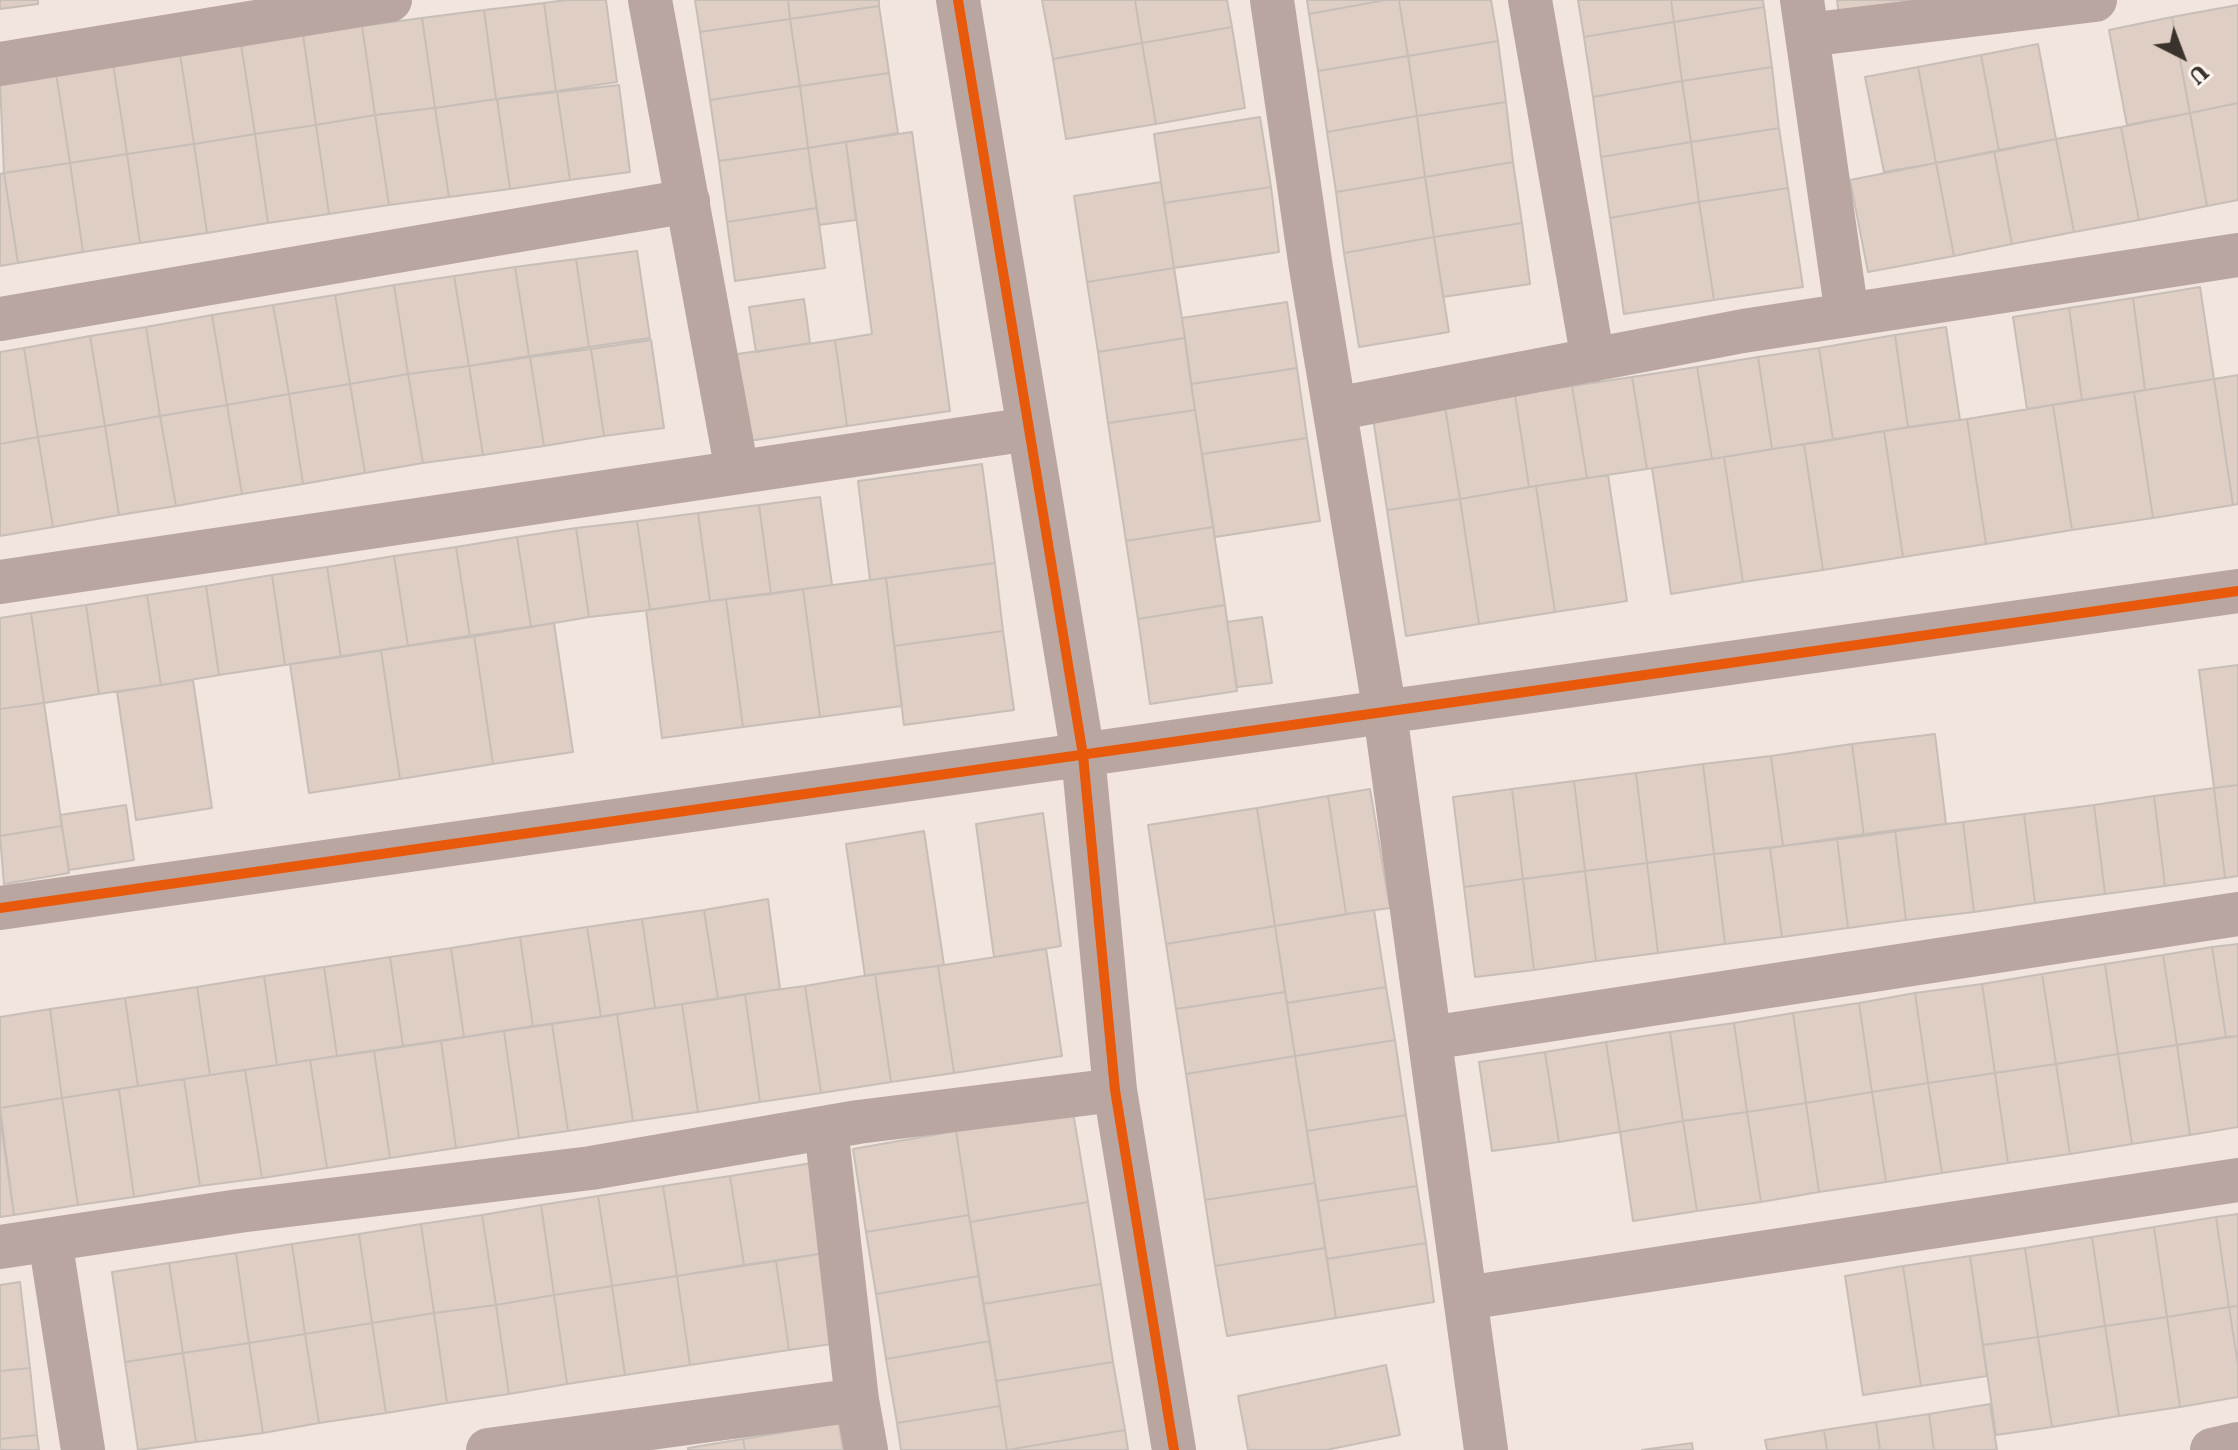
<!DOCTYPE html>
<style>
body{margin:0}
#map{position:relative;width:2238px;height:1450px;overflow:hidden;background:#f1e5dd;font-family:"Roboto Serif",serif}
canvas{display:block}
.north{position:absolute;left:2142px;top:16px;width:80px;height:80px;-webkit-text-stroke:6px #fcf4ee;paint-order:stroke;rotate:138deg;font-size:22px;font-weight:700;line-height:32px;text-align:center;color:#3a322c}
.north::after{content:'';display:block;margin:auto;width:28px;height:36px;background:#3a322c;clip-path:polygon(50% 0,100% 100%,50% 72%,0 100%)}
</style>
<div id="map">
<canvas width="2238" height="1450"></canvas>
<div class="north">U</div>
</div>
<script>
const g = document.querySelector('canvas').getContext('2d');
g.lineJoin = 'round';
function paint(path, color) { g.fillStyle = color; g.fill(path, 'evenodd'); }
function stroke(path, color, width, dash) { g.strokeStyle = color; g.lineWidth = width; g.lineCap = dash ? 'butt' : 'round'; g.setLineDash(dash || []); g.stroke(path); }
const building = new Path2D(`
 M0,0h38v4l-38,5z
 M566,0h40l11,82 -61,9 -12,-88z
 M695,0h93l2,19 -90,13z
 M788,0h91v6l-89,13z
 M1042,0h93l7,43 -89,16z
 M1135,0h92l5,27 -90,16z
 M1307,0h79l-77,14z
 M1386,0h13l9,56 -90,15 -9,-57z
 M1399,0h92l7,41 -90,15z
 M1578,0h93l3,22 -90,15z
 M1671,0h92l1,7 -90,15z
 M1837,0h92l-89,24z
 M544,3l12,88 -60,8 -12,-89z
 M2238,5v98l-48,10 -18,-96z
 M879,6l10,67 -89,13 -10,-67z
 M1764,7l8,60 -90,14 -8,-59z
 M484,10l12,89 -61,9 -13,-90z
 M2172,17l18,96 -63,12 -18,-95z
 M422,18l13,90 -60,7 -13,-89z
 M790,19l10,67 -90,14 -10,-68z
 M1674,22l8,59 -89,16 -9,-60z
 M362,26l13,89 -59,10 -13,-90z
 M1232,27l13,81 -89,16 -14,-81z
 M303,35l13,90 -61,9 -14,-90z
 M1498,41l8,61 -89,14 -9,-60z
 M1142,43l14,81 -90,15 -13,-80z
 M241,44l14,90 -61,10 -14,-90z
 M2038,44l18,95 -57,12 -18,-96z
 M180,54l14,90 -67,10 -14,-90z
 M1981,55l18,96 -63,12 -18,-96z
 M1408,56l9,60 -90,16 -9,-61z
 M113,64l14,90 -57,9 -14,-90z
 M1772,67l7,61 -88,14 -9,-61z
 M1918,67l18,96 -52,9 -19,-95z
 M56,73l14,90 -66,10 -4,-90z
 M889,73l9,60 -90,15 -8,-62z
 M1682,81l9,61 -90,15 -8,-60z
 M619,85l11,87 -60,8 -13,-88z
 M800,86l8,62 -89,13 -9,-61z
 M557,92l13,88 -60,9 -13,-90z
 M497,99l13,90 -61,8 -14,-89z
 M1506,102l7,60 -88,15 -8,-61z
 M2238,103v97l-31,6 -17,-93z
 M435,108l14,89 -60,8 -14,-90z
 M2190,113l17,93 -68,14 -18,-93z
 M375,115l14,90 -60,9 -13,-89z
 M1417,116l8,61 -89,15 -9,-60z
 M1260,117l11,70 -107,16 -10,-69z
 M316,125l13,89 -61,9 -13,-89z
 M2121,127l18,93 -65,12 -18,-93z
 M1779,128l9,60 -89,14 -8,-60z
 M912,132l38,279 -103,15 -12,-86 37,-6 -26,-192z
 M255,134l13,89 -61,10 -13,-89z
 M2056,139l18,93 -62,12 -18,-93z
 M846,142l10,78 -37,5 -11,-77z
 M1691,142l8,60 -89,16 -9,-61z
 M194,144l13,89 -67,10 -13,-89z
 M808,148l9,60 -90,14 -8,-61z
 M1994,151l18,93 -58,12 -18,-93z
 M127,154l13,89 -57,9 -13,-89z
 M1513,162l9,61 -88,14 -9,-60z
 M70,163l13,89 -65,11 -14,-90z
 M1936,163l18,93 -86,16 -18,-92z
 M4,173l14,90 -18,3v-92z
 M1425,177l9,60 -90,16 -8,-61z
 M1161,182l13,86 -87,14 -13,-86z
 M1271,187l8,65 -105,16 -10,-65z
 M1788,188l15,99 -89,13 -15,-98z
 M1699,202l15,98 -90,14 -14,-96z
 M817,208l8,60 -90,13 -8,-59z
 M1522,223l8,61 -87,13 -9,-60z
 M1434,237l15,95 -90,15 -15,-94z
 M637,251l13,87 -61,9 -13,-88z
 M576,259l13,88 -60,9 -14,-89z
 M515,267l14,89 -60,10 -15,-90z
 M1174,268l11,70 -87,14 -11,-70z
 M454,276l15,90 -61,8 -14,-89z
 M394,285l14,89 -58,10 -15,-89z
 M2200,287l14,92 -69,11 -12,-92z
 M335,295l15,89 -61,10 -16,-89z
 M2133,298l12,92 -63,10 -13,-92z
 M804,299l6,44 -54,9 -7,-45z
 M1287,302l10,66 -106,16 -9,-66z
 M273,305l16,89 -62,11 -15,-90z
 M2069,308l13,92 -55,9 -14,-92z
 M212,315l15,90 -67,11 -14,-89z
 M146,327l14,89 -55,10 -15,-90z
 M1946,327l14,93 -52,7 -13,-92z
 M1895,335l13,92 -75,13 -14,-92z
 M90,336l15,90 -67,11 -14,-89z
 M1185,338l10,72 -87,13 -10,-71z
 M651,340l13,88 -60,8 -13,-87z
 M835,340l12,86 -98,15 -12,-87z
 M24,348l14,89 -38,7v-92z
 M1819,348l14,92 -61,9 -14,-92z
 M591,349l13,87 -60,10 -14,-89z
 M530,357l14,89 -61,9 -14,-89z
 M1758,357l14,92 -60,10 -15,-92z
 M469,366l14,89 -60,8 -15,-89z
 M1697,367l15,92 -65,10 -15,-92z
 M1297,368l10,70 -105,16 -11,-70z
 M408,374l15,89 -58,10 -15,-89z
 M2238,375v129l-5,1 -19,-126z
 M1632,377l15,92 -60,9 -15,-92z
 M2214,379l19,126 -80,13 -19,-126z
 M350,384l15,89 -62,11 -14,-90z
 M1572,386l15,92 -58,9 -14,-92z
 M2134,392l19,126 -81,12 -19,-125z
 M289,394l14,90 -61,10 -15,-89z
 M1515,395l14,92 -69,12 -15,-92z
 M227,405l15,89 -66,12 -16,-90z
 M2053,405l19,125 -86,14 -19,-125z
 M1445,407l15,92 -73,11 -14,-92z
 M1195,410l18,117 -87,14 -18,-118z
 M160,416l16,90 -57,9 -14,-89z
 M1967,419l19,125 -83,13 -19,-126z
 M105,426l14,89 -66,12 -15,-90z
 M1884,431l19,126 -80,13 -19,-126z
 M38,437l15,90 -53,9v-92z
 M1307,438l13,83 -105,16 -13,-83z
 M1804,444l19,126 -80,12 -19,-125z
 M1724,457l19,125 -72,12 -19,-126z
 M982,464l13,99 -125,17 -12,-99z
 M1608,475l19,126 -72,11 -19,-126z
 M1536,486l19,126 -76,12 -19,-125z
 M820,497l12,88 -61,9 -12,-89z
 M1460,499l19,125 -73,12 -19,-126z
 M759,505l12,89 -61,7 -12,-88z
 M698,513l12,88 -60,9 -13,-89z
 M637,521l13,89 -61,7 -13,-89z
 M1213,527l12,78 -87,14 -12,-78z
 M576,528l13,89 -58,10 -14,-90z
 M517,537l14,90 -61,10 -14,-90z
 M456,547l14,90 -62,9 -14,-90z
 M394,556l14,90 -67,11 -14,-90z
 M995,563l8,68 -109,15 -8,-68z
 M327,567l14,90 -56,8 -13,-90z
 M272,575l13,90 -66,10 -13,-89z
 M886,578l16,128 -82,11 -17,-128z
 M206,586l13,89 -58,10 -14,-90z
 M803,589l17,128 -77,10 -17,-128z
 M147,595l14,90 -62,9 -13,-89z
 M726,599l17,128 -81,11 -16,-128z
 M86,605l13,89 -55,9 -13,-90z
 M1225,605l12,86 -87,13 -12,-85z
 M31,613l13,90 -44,6v-91z
 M1262,617l10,66 -35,4 -10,-65z
 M554,623l19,129 -80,12 -19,-129z
 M1003,631l11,79 -110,15 -10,-79z
 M474,635l19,129 -93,15 -19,-129z
 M381,650l19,129 -91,14 -19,-129z
 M2238,665v120l-24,3 -15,-118z
 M193,680l19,128 -76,12 -19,-128z
 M44,703l18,123 -62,10v-127z
 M1935,734l11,90 -82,12 -12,-92z
 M1852,744l12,92 -81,10 -12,-90z
 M1771,756l12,90 -69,8 -11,-90z
 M1703,764l11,90 -67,9 -11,-90z
 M1636,773l11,90 -62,8 -11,-90z
 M1574,781l11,90 -62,8 -11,-90z
 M2238,785v91l-13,2 -11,-90z
 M2214,788l11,90 -60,8 -11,-90z
 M1370,789l20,119 -44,6 -18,-118z
 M1512,789l11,90 -59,8 -11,-90z
 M1328,796l18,118 -71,12 -18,-118z
 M2154,796l11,90 -60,8 -11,-89z
 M126,805l8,55 -65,10 -9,-55z
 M2094,805l11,89 -70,9 -11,-89z
 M1257,808l18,118 -109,18 -18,-119z
 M1043,813l18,133 -67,11 -18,-133z
 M2024,814l11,89 -61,9 -11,-90z
 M1963,822l11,90 -68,8 -11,-90z
 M62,826l7,47 -65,11 -4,-48z
 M1895,830l11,90 -58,8 -11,-90z
 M924,831l20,134 -79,11 -19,-132z
 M1837,838l11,90 -66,9 -12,-89z
 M1770,848l12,89 -57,7 -11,-90z
 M1714,854l11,90 -67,9 -11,-90z
 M1647,863l11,90 -62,8 -11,-90z
 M1585,871l11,90 -62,9 -11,-91z
 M1523,879l11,91 -59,7 -11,-90z
 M768,899l12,90 -62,10 -14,-89z
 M704,910l14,89 -63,9 -13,-89z
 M1374,910l12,77 -99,16 -12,-77z
 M642,919l13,89 -54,9 -14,-90z
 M1275,926l10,66 -109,17 -10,-65z
 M587,927l14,90 -68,9 -13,-89z
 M520,937l13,89 -69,11 -13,-89z
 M2238,944v92l-12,1 -14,-90z
 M2212,947l14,90 -49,8 -14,-90z
 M451,948l13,89 -61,9 -13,-89z
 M1046,949l16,107 -108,17 -16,-107z
 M2163,955l14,90 -59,9 -13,-90z
 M390,957l13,89 -66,10 -13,-89z
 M2105,964l13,90 -62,10 -14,-90z
 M938,966l16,107 -63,9 -16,-108z
 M324,967l13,89 -60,9 -13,-89z
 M875,974l16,108 -70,11 -16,-107z
 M2042,974l14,90 -61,9 -13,-89z
 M264,976l13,89 -67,10 -13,-88z
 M1982,984l13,89 -67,10 -13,-90z
 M805,986l16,107 -61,9 -15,-108z
 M197,987l13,88 -72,11 -13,-88z
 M1386,987l9,53 -100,16 -8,-53z
 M1285,992l10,64 -109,18 -10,-65z
 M1915,993l13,90 -56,9 -13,-89z
 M745,994l15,108 -62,10 -16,-108z
 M125,998l13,88 -76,12 -12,-89z
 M1859,1003l13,89 -66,11 -13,-90z
 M682,1004l16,108 -65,9 -16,-107z
 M50,1009l12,89 -62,10v-91z
 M1793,1013l13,90 -59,9 -13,-89z
 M617,1014l16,107 -65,10 -16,-107z
 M1734,1023l13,89 -64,9 -13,-89z
 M552,1024l16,107 -49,7 -15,-107z
 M504,1031l15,107 -63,10 -15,-107z
 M1670,1032l13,89 -63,11 -14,-90z
 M2238,1036v91l-48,8 -13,-90z
 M1395,1040l11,75 -99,16 -12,-75z
 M441,1041l15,107 -66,10 -16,-107z
 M1606,1042l14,90 -61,10 -14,-90z
 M2177,1045l13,90 -58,9 -14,-90z
 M374,1051l16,107 -63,10 -17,-108z
 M1545,1052l14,90 -67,9 -13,-89z
 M2118,1054l14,90 -62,10 -14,-90z
 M1295,1056l20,127 -110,17 -19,-126z
 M310,1060l17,108 -65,10 -17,-108z
 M2056,1064l14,90 -62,9 -13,-90z
 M245,1070l17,108 -62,8 -16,-107z
 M1995,1073l13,90 -66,10 -14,-90z
 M184,1079l16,107 -66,11 -15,-108z
 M1928,1083l14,90 -56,9 -14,-90z
 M119,1089l15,108 -56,8 -16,-107z
 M1872,1092l14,90 -67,10 -13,-89z
 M62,1098l16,107 -64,10 -14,-107z
 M1806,1103l13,89 -58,10 -14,-90z
 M1073,1112l15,90 -118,20 -14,-91z
 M1747,1112l14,90 -64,9 -14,-90z
 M1406,1115l11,71 -99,15 -11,-70z
 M0,1118l14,97 -14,2z
 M1683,1121l14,90 -64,10 -13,-89z
 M956,1131l13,84 -103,17 -13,-83z
 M812,1163l13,90 -81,12 -14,-89z
 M730,1176l14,89 -67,11 -14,-90z
 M1315,1183l10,65 -110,18 -10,-66z
 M663,1186l14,90 -65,10 -14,-90z
 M1417,1186l9,57 -99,16 -9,-58z
 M598,1196l14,90 -58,9 -13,-90z
 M1088,1202l13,82 -118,20 -13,-82z
 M541,1205l13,90 -58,10 -14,-90z
 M2238,1214v92l-9,1 -13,-90z
 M482,1215l14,90 -62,8 -13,-89z
 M969,1215l10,61 -103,18 -10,-62z
 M2216,1217l13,90 -62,10 -13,-90z
 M421,1224l13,89 -62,10 -13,-89z
 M2154,1227l13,90 -62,9 -13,-89z
 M359,1234l13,89 -67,11 -13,-90z
 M2092,1237l13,89 -67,11 -13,-89z
 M1426,1243l8,59 -98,16 -9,-59z
 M292,1244l13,90 -56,9 -13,-90z
 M1325,1248l11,70 -109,18 -12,-70z
 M2025,1248l13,89 -55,8 -13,-89z
 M236,1253l13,90 -66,10 -14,-90z
 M825,1253l14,90 -50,7 -13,-89z
 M1970,1256l17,120 -66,10 -18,-120z
 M776,1261l13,89 -99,15 -13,-89z
 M169,1263l14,90 -58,9 -13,-90z
 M1903,1266l18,120 -58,9 -18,-119z
 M677,1276l13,89 -65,10 -13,-89z
 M979,1276l11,65 -104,18 -10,-65z
 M20,1282l10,86 -30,3v-86z
 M1101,1284l12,78 -117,19 -13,-77z
 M612,1286l13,89 -58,9 -13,-89z
 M554,1295l13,89 -58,10 -13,-89z
 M496,1305l13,89 -62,9 -13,-90z
 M2238,1306v59l-9,-58z
 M2229,1307l9,58v32l-58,10 -13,-90z
 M434,1313l13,90 -61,10 -14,-90z
 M2167,1317l13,90 -61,9 -14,-90z
 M372,1323l14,90 -67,10 -14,-89z
 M2105,1326l14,90 -67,11 -14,-90z
 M305,1334l14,89 -56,10 -14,-90z
 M2038,1337l14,90 -56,8 -13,-90z
 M990,1341l10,65 -103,17 -11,-64z
 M249,1343l14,90 -67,9 -13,-89z
 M183,1353l13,89 -58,8 -13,-88z
 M1113,1362l12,68 -118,20 -11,-69z
 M1386,1365l14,70 -74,15h-78l-10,-54z
 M30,1368l7,67 -37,4v-68z
 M1990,1404l7,46h-63l-5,-36z
 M1000,1406l7,44h-106l-4,-27z
 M1929,1414l5,36h-54l-4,-28z
 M1876,1422l4,28h-53l-3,-20z
 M839,1423l4,27h-98l-2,-11z
 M1125,1430l3,20h-121z
 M1824,1430l3,20h-60l-2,-10z
 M37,1435l2,15h-39v-11z
 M743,1439l2,11h-57v-2z
 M1692,1443l1,7h-51z`);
paint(building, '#dfcec3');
stroke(building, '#c7beb8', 2);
stroke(new Path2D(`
 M650,0l87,471
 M958,0l125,755 32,335 59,360
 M1272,0l39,268 74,445 101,737
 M1530,0l63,360
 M1802,0l5,35 288,-35
 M1807,35l40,280
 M0,64l390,-64
 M0,319l688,-118
 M1335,409l408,-78 495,-76
 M0,582l1029,-153
 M0,908l2238,-317
 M1430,1038l808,-124
 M50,1240l33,210
 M0,1247l239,-36 352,-43 267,-46 257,-32
 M1466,1298l772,-118
 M857,1400l9,50
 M488,1450l369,-50 -31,-272
 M2212,1450l26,-6`), '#b9a6a1', 44);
stroke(new Path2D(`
 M958,0l125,755 32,335 59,360
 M0,908l2238,-317`), '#e8590c', 10);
</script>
